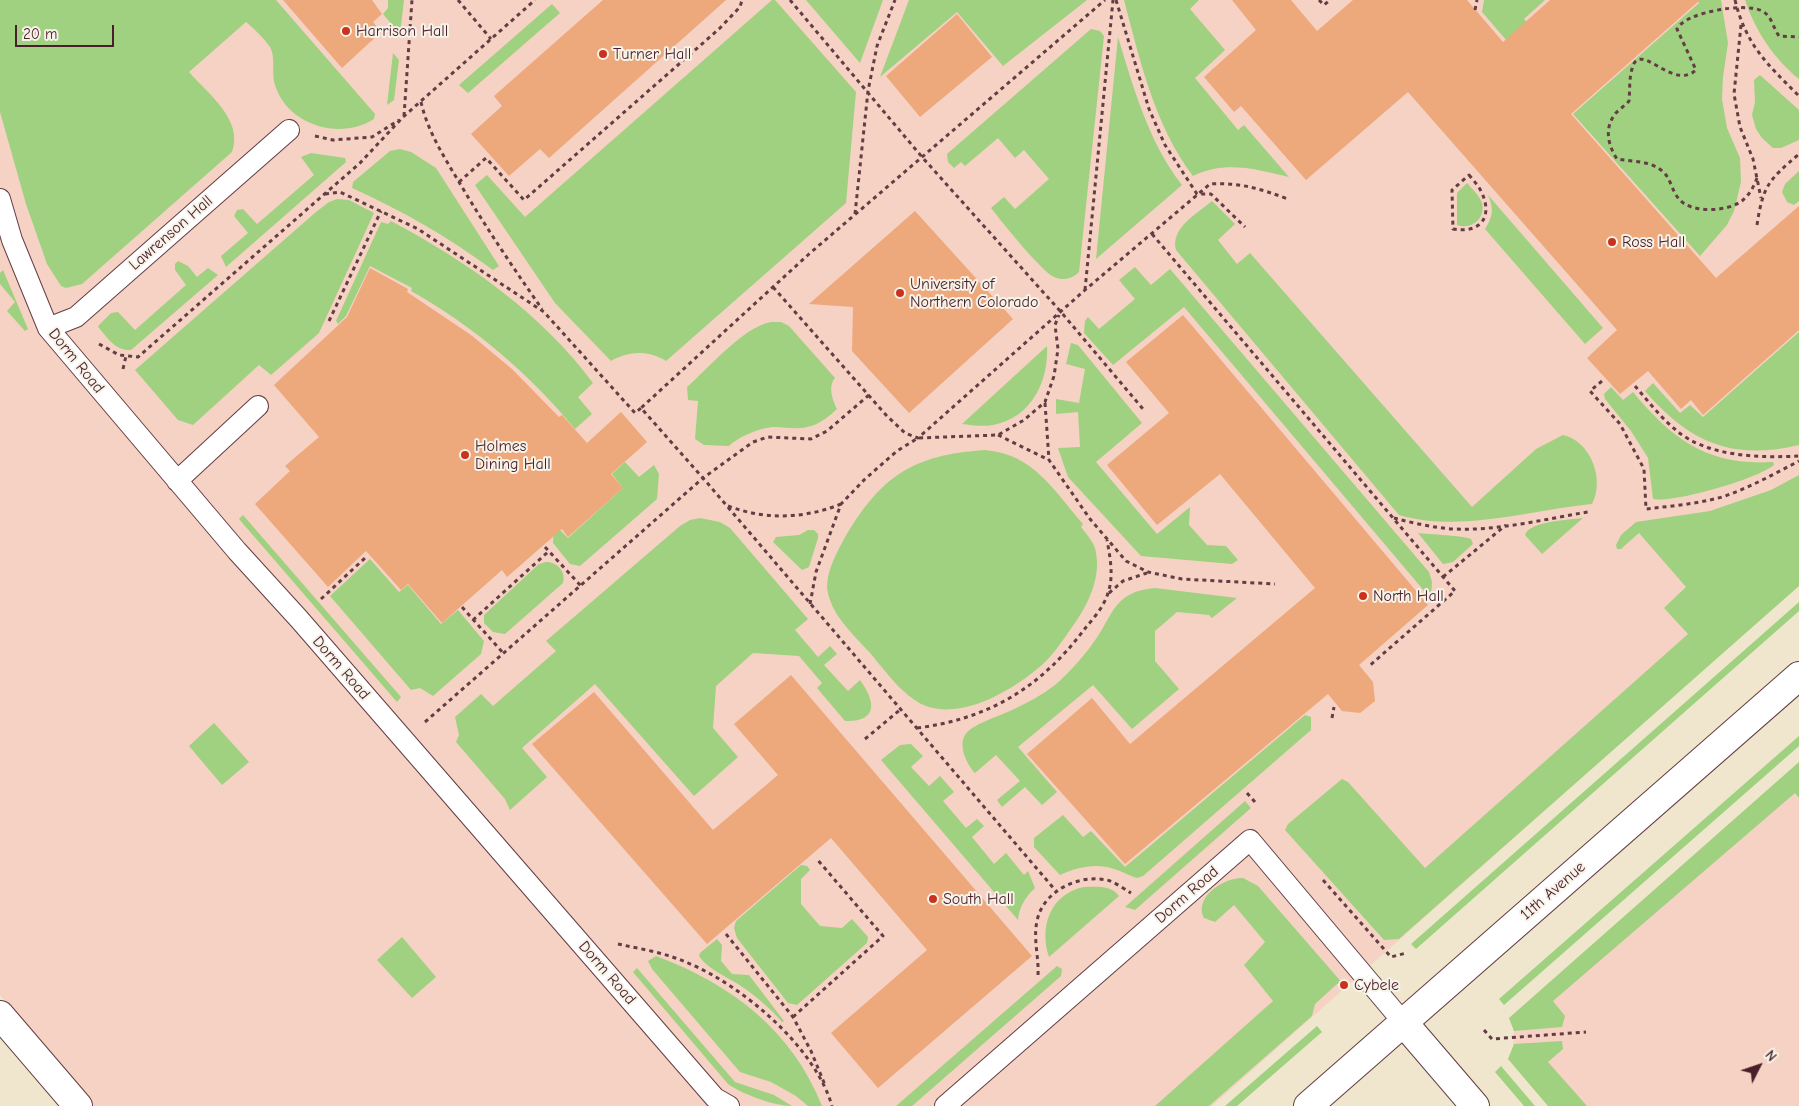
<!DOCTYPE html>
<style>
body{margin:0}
#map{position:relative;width:1799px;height:1106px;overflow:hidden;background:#f0e6cd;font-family:"Comic Neue",sans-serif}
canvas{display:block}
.north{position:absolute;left:1734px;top:1041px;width:50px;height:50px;-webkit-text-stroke:4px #f7f3e8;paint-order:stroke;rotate:49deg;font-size:14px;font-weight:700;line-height:20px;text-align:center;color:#4a1f2b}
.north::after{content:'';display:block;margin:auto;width:18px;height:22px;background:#4a1f2b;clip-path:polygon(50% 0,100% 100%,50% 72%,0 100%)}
.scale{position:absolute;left:15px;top:25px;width:99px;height:22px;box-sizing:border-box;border:2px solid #4a1f2b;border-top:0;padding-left:6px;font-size:15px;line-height:18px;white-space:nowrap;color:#4a1f2b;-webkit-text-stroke:4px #f7f3e8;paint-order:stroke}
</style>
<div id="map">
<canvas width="1799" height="1106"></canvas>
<div class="north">N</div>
<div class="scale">20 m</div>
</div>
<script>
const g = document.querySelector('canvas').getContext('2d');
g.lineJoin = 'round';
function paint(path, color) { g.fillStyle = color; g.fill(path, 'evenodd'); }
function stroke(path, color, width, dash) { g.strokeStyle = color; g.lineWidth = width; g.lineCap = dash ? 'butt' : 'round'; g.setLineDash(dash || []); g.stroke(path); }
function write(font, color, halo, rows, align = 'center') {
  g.font = font + ' "Comic Neue",sans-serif'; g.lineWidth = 4; g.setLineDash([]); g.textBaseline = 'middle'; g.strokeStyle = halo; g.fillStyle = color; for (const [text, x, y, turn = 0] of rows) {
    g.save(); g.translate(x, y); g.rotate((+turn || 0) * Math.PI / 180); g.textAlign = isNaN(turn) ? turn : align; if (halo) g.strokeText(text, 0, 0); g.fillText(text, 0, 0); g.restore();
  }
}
paint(new Path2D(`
 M0,0h1799v585l-587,521h-1118l-94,-111z
 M1799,762v344h-251l-40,-47 5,-11 1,-17 -5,-13z`), '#f6d2c5');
paint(new Path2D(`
 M0,0h276l99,114 -1,5c-34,22 -87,6 -99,-34 -4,-11 1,-28 -5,-38 -6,-9 -16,-18 -24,-25l-57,50c19,22 55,48 43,80l-150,132 -16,4 -5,-2 -14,-22 -21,-60 -26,-92z
 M388,0h16l-4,34 -17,-20 5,-6z
 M772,0h3l81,92 -10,111 -180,158c-18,-11 -37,-10 -55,0l-56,-58 -80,-118 12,-10 38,42z
 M806,0h77l-23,63z
 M909,0h178l-84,66 -46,-54 -77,65z
 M1124,0h75l-9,9 35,41 -30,28 43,52 6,-5 45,52c-33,-8 -64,-17 -96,-1 -38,-50 -53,-115 -69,-176z
 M1484,0h61l-21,19 28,33 -20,18 -50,-58z
 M1697,0h24l7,43 -5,34 -1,22 5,29 13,30 1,24 -7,29 -7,14 -27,31 -127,-142 126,-111z
 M1745,0h54v79c-25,-20 -44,-49 -54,-79z
 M552,4l8,9 -92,80 -9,-8z
 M1091,29l9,2 4,5 -25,236c-7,7 -15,9 -25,5 -12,-5 -52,-55 -63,-69l13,-11 11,12 34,-30 -25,-29 -9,8 -17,-20 -33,28 -4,-4 -7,6 -6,-6 -1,-8z
 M1118,37c16,52 30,104 64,148l-86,74z
 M393,53l6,7 -5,40 -7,5z
 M1760,75l39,35v30l-18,8h-8l-11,-10 -6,-9 -4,-14 3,-13 -1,-22z
 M400,149l11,3 25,16 63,98 -6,4c-45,-33 -90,-59 -141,-82l1,-6 37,-31z
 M311,153l34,5 1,4 -120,105 -5,-11 27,-23 -14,-17 3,-6 6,-1 14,15 57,-49 -13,-18z
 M1799,171v30l-5,4 -7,-3 -5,-10 3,-8z
 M1467,183c5,6 13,13 15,20 4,16 -11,27 -25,22v-32z
 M1488,195l115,133 -18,16 -100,-115c8,-13 9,-20 3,-34z
 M337,199l12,1 25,13 -55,120 -48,42 -12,-10 -66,60 -15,-5 -43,-50 181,-158 13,-10z
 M1212,201l23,23 -17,16 19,24 13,-11 222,254 64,-58 27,-14c28,6 42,45 29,69 -61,6 -133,29 -193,11l-223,-265c-6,-22 22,-37 36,-49z
 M391,221c77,41 150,92 202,162l-15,14 14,17 -17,15c-44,-54 -103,-104 -164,-138l1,-3 -42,-22 -24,50 -8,8 -2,-3 45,-99 7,2z
 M178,261l10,5 9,11 11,-9 10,7 -87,75c-16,1 -23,-12 -33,-23l1,-2 12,-12 7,-1 17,18 51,-45 -11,-15v-6z
 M1135,267l16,18 19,-16 259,303 3,10 -1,17 -247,-292 -71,58 -29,-32 1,-12 3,-4 11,12 36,-30 -16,-19z
 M3,270l25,59 -3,2 -18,-20 8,-9 -15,-18v-11z
 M771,322h10l8,4 46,52c-7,8 -3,21 2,31 -9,8 -18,16 -30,18 -11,3 -21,0 -32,0 -14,0 -37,10 -46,19l-25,-1 -9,-6 3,-38 -10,-1 -1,-13c22,-19 56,-60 84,-65z
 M1799,332v113c-68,16 -110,-3 -154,-54l8,-8 27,30 10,-8 13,12z
 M1071,343l7,2 64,78 -46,39 61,72 33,-27 -1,18 18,20 19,1 12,14 -6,4 -91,-8 -73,-79 -10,-29 22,-1 -2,-35 -22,2v-15l23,4 6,-34 -19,-5z
 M1047,346c2,35 -16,72 -54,79 -11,2 -21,0 -31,-1z
 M1611,387l12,13 10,-8c40,48 75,74 140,70l1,3c-17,14 -99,38 -121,34l-5,-41 -17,-27 -26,-32 -1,-5z
 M985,450c49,4 69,41 98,74l-2,3c6,8 14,16 15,26 5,26 -9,54 -24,74 -9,13 -18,27 -30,38 -28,24 -75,53 -113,42 -22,-6 -44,-36 -58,-53 -16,-18 -38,-37 -43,-61 -4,-17 8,-39 16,-54 37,-63 68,-84 141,-89z
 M625,462l14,15 15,-12 5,9 -2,25 -77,67 -10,-2 -17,-21 1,-19 14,14 55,-50 -11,-14z
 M1799,475v111l-400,353 -15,1 -99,-110 3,-6 54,-45 6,3 77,86 263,-234 -24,-26 22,-21 -47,-54 -18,16h-4l-1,-4 5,-10 15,-13 74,-11 61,-21z
 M243,515l158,182 -4,5 -158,-183z
 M700,518l20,4 10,6 78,91 -13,11 23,27 12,-11 7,8 -13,11 24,26 12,-11c16,22 18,42 -15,41l-28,-33 5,-5 -23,-27 -46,-3 -37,33 -3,42 25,29 -44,39 -99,-112 -73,64 25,29 -37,33 -5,-11 -49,-57 3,-7 -4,-18 26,-23 12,12 63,-55 -10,-10 134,-115 10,-6z
 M1583,518l-41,36 -17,-19c4,-14 44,-15 58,-17z
 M808,530h6l4,4v4l-9,29 -7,3 -29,-28 3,-5 23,-2z
 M1418,533c10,1 49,3 53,6l2,5 -20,18 -10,2z
 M370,559l29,33 9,-7 33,39 17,-14 26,31 -3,13 -48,42 -13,-8 -9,2 -81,-94z
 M546,562c12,0 20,10 17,21l-58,51 -12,-2 -9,-9v-8l55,-51z
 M1155,588l82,10 -25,20 -3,-3 -32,-3 -22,19v30l24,28 -47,40 -39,-44 -75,62 39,45 -15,13 -17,-18 -23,20 -5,-7 23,-19 -24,-26 -21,18c-8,-8 -17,-27 -10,-38 7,-11 35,-19 47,-25 15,-7 30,-15 43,-25 13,-11 26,-26 36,-39 23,-29 20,-54 64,-58z
 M1799,602v9l-383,338 -5,-5z
 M1305,715l6,2v13l-168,146 -6,2c-8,-2 -15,-7 -23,-9 -19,-6 -36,-2 -54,6l-26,-28v-9l29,-23 20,22 8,-6 34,36z
 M214,723l35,39 -27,23 -33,-39z
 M1799,736v10l-295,259 -5,-6z
 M911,744l12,12 -12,11 18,19 11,-10 14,16 -11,9 23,27 11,-9 7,7 -12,11 22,27 12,-11 18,22 4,-4 7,17c-9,8 -16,19 -17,32l-137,-160 19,-15z
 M1799,762v36l-4,-5 -242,208 12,15 -3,11 -48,4 -5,-13z
 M1245,801l6,7 -116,102 -10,-3z
 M801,865l6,1 3,4 -9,9v25l19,22 22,2 10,-9 16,18 -1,6 -70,62 -9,-2 -51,-65 -3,-10 2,-7z
 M1243,878l15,8 86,99 -7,-1 -22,20 -3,12 -103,90h-54l118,-105 -29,-36 21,-23 -31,-37 -19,17 -11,-4c-11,-21 21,-41 39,-40z
 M1084,887c12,0 27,-2 35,9l-70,61c-10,-30 1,-63 35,-70z
 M402,937l34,40 -24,21 -35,-38z
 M717,939l5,6 -1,16 11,13 17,1 35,46 -2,1c-11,-13 -24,-24 -38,-34 -14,-10 -36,-18 -45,-32l1,-3z
 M656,956c75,28 136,74 166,150h-14l-12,-10 -25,-14 -31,-10 -88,-103 -4,-8z
 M1057,966l5,3 -1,7 -149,130h-16z
 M637,968l98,114 39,13 18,11c-18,0 -50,-12 -64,-22l-95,-112z
 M1317,1026l5,6 -85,74h-12z
 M1562,1041l1,8 -15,13 39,44h-39l-40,-47 6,-15z
 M1501,1066l34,40h-11l-29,-34z`), '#9fd180');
paint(new Path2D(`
 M283,0h89l10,14 -9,8 8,10 -39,36z
 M603,0h123l-177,158 -9,-9 -31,27 -38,-42 31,-28 -8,-10z
 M1232,0h59l26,31 36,-31h114l36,42 47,-42h150l-129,114 145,164 83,-72v124l-96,85 -12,-15 -10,9 -33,-38 -28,23 -33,-36 30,-28 -209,-238 -102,88 -65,-74 -7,6 -30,-35 52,-47z
 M957,14l35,43 -72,60 -34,-41z
 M915,211l98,108 -104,94 -57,-62 1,-44 -44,-3z
 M370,268l38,21 -1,3 64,43 41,34 47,48 3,-2 25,28 34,-31 26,30 -36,32 12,14 -55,49 -6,-8 -55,48 -5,-7 -60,53 -34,-39 -7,6 -35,-39 -38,36 -73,-83 35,-33 -5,-5 34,-29 -45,-52 73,-68z
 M1183,315l245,290 -69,60 14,17 2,19 -15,12 -18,-2 -14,-17 -203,170 -98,-110 65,-56 38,46 185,-156 -95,-114 -63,51 -50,-60 62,-52 -43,-51z
 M791,675l241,281 -154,132 -47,-55 96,-83 -96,-112 -124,106 -175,-200 62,-52 119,138 65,-55 -44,-51z`), '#eda87b');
const lane = new Path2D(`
 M0,199l12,41 36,88 189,223 62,68 416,479 14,8
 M48,328l28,-11 213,-187
 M177,481l81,-75
 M945,1106l305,-266 153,182`);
const street = new Path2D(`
 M0,1015l78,91
 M1403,1022l72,84`);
const secondary = new Path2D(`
 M1308,1106l491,-430`);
stroke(lane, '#633d43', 22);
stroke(street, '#633d43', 30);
stroke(secondary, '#633d43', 30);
stroke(new Path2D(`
 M458,0l33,39
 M790,0l132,157 139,155 82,97
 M1116,0l33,109 16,36 32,49h14l34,33
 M1319,0l5,5 6,-5
 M1735,0c11,45 32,64 64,96
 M1475,10l2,-10
 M1741,25l-7,69 6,33 13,32 8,39
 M421,102c7,31 25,58 41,85 25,42 52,82 80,122
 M404,116l8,-116
 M315,136l18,4 39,-3 27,-17
 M1469,175c4,5 9,10 12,16 13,26 -1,43 -28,38l-1,-39z
 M1757,178c-3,8 -7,16 -14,22 -14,12 -52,14 -64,-1 -8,-9 -8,-22 -18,-29 -14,-10 -28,-8 -44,-11 -9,-14 -13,-30 -2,-45 4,-5 10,-8 14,-13 1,-11 0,-22 3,-32 7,-31 40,23 64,1l-19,-41c8,-17 69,-27 85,-18 10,5 11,17 17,25l20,1
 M459,182l27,-24 38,42 195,-171 21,-22 2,-7
 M325,194l15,-2 78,37 126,83 91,101 6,-5
 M855,214l13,-123 9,-45 18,-46
 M1757,225c6,-40 12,-45 42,-71
 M1152,234l303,357 -87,76
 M773,287l114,129 18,17 13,5 167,-148 125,-106c29,-2 51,5 78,15
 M1085,290l28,-290
 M329,321l52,-110
 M99,344l20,11 19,2 222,-194 43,-46 132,-117
 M123,369l3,-13
 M1602,381l-12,10 30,33 24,45 2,40c25,-3 51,-5 76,-12 27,-9 52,-23 77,-36
 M1635,386c13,15 26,32 42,45 31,26 84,27 122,25
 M869,395l-42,36 -16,8 -43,-2 -15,5 -50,36 353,413
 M1045,403l4,57 41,59 36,42 22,11 34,7 93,5
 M998,435l51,25
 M728,506c37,14 76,13 113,-2
 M1394,518c19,5 40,10 60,11 44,2 91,-10 134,-17
 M545,547l36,39
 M1443,577l63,-52
 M1109,593l14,-12 24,-8
 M321,599l45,-42
 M810,604l6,-32 25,-68 24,-25 32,-28 21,-13 80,-3 26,-15 21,-18 9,-26 4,-27 -3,-24 4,-10
 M462,607l42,47
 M473,620l76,-69
 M1332,718l2,-11
 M425,722l278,-244 -62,-70 168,-154 296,-254
 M917,728c71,-9 123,-40 166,-97 9,-11 21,-24 25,-38 6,-17 2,-36 -1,-53
 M865,739l36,-30
 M1247,793l8,9
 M1323,880l68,77 15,-4
 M726,934l67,83 18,34 14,34
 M618,944c23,5 48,9 70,19 55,23 127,84 144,143
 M1038,975c1,-18 -5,-36 -1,-54 6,-30 41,-47 70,-41 8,2 17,9 24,13
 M793,1017l90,-81 -67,-78
 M1484,1030l8,9 94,-7`), '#633d43', 3, [4, 4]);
stroke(lane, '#fff', 20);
stroke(street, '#fff', 28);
stroke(secondary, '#fff', 28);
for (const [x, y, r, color] of [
 [346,31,5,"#c8321e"],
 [603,54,5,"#c8321e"],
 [1612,242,5,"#c8321e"],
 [900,293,5,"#c8321e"],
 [465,455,5,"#c8321e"],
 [1363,596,5,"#c8321e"],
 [933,899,5,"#c8321e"],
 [1344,985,5,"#c8321e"]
]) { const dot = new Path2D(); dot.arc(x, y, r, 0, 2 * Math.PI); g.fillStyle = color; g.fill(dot); stroke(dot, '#f7f3e8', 2); }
write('16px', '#4a1f2b', '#f7f3e8', [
 ["Harrison Hall",356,31],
 ["Turner Hall",613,54],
 ["Ross Hall",1622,242],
 ["University of",910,284],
 ["Northern Colorado",910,302],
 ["Holmes",475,446],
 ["Dining Hall",475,464],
 ["North Hall",1373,596],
 ["South Hall",943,899],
 ["Cybele",1354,985]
], 'left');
write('16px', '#4a1f2b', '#f7f3e8', [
 ["Lawrenson Hall",171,233,-41],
 ["Dorm Road",76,361,51],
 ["Dorm Road",341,668,49],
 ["11th Avenue",1553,891,-41],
 ["Dorm Road",1187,895,-41],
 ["Dorm Road",607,973,49]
]);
</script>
